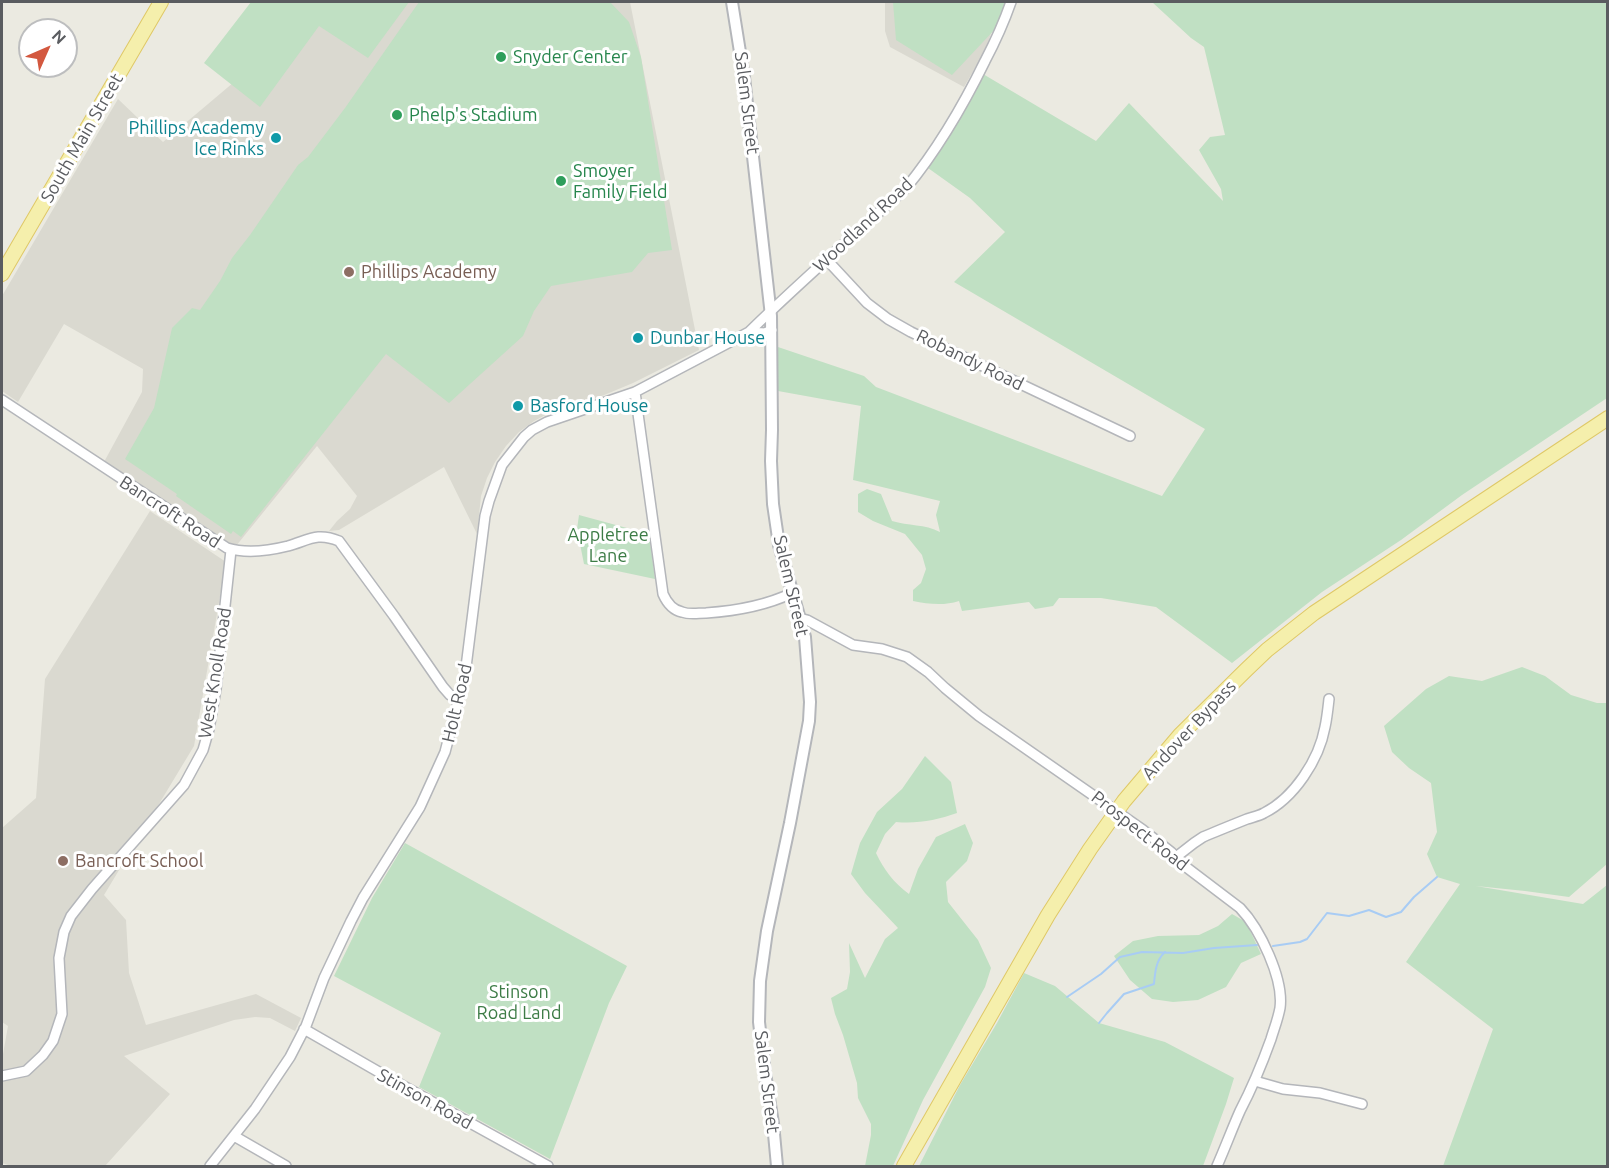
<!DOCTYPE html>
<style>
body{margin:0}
#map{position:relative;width:1609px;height:1168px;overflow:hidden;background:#ebeae1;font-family:Ubuntu,sans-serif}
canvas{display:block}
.frame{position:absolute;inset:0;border:3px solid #5a5c60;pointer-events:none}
.north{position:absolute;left:18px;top:18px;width:60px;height:60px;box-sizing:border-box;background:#fff;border:2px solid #bdbebf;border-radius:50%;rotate:45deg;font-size:16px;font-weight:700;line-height:24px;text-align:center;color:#5a5c60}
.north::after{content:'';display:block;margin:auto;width:21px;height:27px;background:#d3583f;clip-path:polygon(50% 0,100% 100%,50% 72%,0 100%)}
</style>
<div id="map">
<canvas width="1609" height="1168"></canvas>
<div class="frame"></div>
<div class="north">N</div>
</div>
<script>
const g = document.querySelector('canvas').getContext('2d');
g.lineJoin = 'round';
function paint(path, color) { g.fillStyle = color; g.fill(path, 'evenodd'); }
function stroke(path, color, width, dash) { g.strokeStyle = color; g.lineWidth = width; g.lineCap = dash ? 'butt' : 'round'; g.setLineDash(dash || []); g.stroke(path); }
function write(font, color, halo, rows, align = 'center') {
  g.font = font + ' Ubuntu,sans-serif'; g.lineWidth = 6; g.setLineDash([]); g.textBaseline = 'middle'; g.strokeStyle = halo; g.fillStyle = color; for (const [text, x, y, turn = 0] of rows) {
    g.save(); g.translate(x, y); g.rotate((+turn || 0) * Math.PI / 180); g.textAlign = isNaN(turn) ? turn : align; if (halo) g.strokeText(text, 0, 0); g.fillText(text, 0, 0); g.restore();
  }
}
paint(new Path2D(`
 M271,2h359l69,348 -66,33 -24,10 -32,13 -26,6 -17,9 -15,11 -13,14 -11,16 -8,16 -6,18 -4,38 -33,-67 -105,63 -10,1 8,-10 13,-12 7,-13 -40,-50 -81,100 -11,-5 -121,-79 38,-70 1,-23 -79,-45 -46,78 -16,-11v-95l116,-197 45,43 90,-76z
 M885,2h115l-13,45 -23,40 -74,-40 -5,-16z
 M150,511l76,51 -32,184 -90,149 22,25 3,53 17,52 110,-31 45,24 -6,13 -25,-13 -15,-1 -21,3 -110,36 46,38 -65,72h-94l-9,-3v-103l6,-34 -6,-4v-194l34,-30 9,-119z`), '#dad9d0');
paint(new Path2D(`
 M251,2h158l-41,56 -49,-32 -59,81 -56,-44z
 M419,2h191l19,20 12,35 31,193 -24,3 -16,19 -81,14 -17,25 -11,25 -74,67 -63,-49 -145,183 -8,-6 -2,3 -55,-38 1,-2 -52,-35 29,-51 18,-80 20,-20 8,2 20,-29 12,-23 18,-23 48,-70 10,-8 37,-49z
 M893,2h118l-13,24 -46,49 -56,-35z
 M1152,2h455v396l-145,97 -61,45 -79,52 -90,71 -76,-56 -55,-9h-42l-6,8 -18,3 -6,-7 -67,9 -3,-10c-15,5 -31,3 -46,0v-11l8,-7 5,-14 -4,-14 -17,-21 -32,-13 -15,-9v-18l9,-5 14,5 11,27c16,5 33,3 48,11l-4,-17 4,-14 -87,-21 8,-74 -83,-15v-44l86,29 12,11 286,109 43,-67 -251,-147 51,-50 -35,-34 -42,-30 55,-94 113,67 33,-38 94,98 -2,-12 -22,-39 11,-13 15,-2 -21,-88 -13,-9z
 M579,515l70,19 6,45 -71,-15 -7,-35z
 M1522,667l23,9 26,19 26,8h10v161l-38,33 -44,-6 -49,-5 107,18 24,-19v281h-164l50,-137 -87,-67 54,-78 -23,-7 -10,-23 10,-22 -6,-49 -22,-15 -17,-16 -8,-26 42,-37 23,-13 33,5z
 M925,756l26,26 6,31c-20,7 -39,11 -61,9l-11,12 -9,19c8,17 18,30 33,41l9,-25 18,-32 29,-13 8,19 -6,18 -21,21 2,20 30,38 13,28 -6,19 -62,113 -30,66h-28l6,-31v-11l-13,-26 -1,-15 -14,-48 -8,-21 -4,-16 16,-9 3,-17 -1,-29 16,35 20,-39 13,-11 -33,-35 -14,-19 9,-31 17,-31 25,-23z
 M405,843l222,123 -18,37 -59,156 -131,-72 22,-54 -107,-57 38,-78z
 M1232,914l14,8 15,32 -20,9 -15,24 -28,13 -25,2 -21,-3 -22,-19 -16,-24 19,-15 25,-5 41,-1 19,-9z
 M1024,973l31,13 44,37 66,19 69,36 -8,26 -23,62h-284l41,-81 37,-62z`), '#c0e0c3');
stroke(new Path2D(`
 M1273,946l27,-4 7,-3 20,-26 22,3 20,-6 17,7 15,-5 13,-15 23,-20
 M1067,997l34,-23 19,-17 22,-5 41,1 31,-5 43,-3
 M1099,1023l8,-10 17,-19 30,-10c1,-12 2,-24 11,-32`), '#a8ccf4', 2);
const minor = new Path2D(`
 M827,260l40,43 21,16 23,13 219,104
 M749,332c51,-50 104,-96 157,-144 32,-39 57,-82 79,-127 10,-19 19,-39 26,-59
 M635,392l28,202c4,9 9,16 19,18 8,3 16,1 24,1 29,-2 59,-7 86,-20
 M2,400l225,148c20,6 41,3 61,-2 21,-6 29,-14 51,-5l55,75 49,71 7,8 8,4
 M799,618l8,2 46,25 29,4 25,8 21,15 17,16 34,28 164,114 28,22 15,15 54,41c20,21 44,71 40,100 -2,11 -6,21 -9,31 -9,25 -19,49 -31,72 -8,18 -15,37 -23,55
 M1176,857l18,-14 9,-6c14,-6 29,-12 44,-18 6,-2 12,-3 17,-6 30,-15 55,-53 61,-86 2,-9 3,-19 4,-28
 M304,1029l94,54 150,83
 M2,1076l24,-5 17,-16 10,-14 9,-27 -3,-56 5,-26 7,-16 21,-27 92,-104 19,-35 6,-21 7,-40 15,-139
 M1255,1081l28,8 37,4 42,11
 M234,1136l52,30
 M210,1166l45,-57 35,-52 16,-31 18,-48 27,-57 12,-23 57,-91 25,-55 20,-77 20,-159 4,-15 13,-36 22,-28 8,-7 15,-8 88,-30 114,-60 16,1 7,-3`);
const tertiary = new Path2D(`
 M732,2l12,75 27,239 1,114 -1,31 2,43 6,41 26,92 5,65 -1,19 -19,102 -23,108 -7,50 -1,41 6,51 8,50 4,43`);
const primary = new Path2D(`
 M2,274l159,-272
 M904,1166l144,-251 42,-66 34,-48 56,-66 66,-65 21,-20 47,-37 294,-195`);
stroke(minor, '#b4b6ba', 12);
stroke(tertiary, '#b4b6ba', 14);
stroke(primary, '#dfc866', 16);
stroke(minor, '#fff', 9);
stroke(tertiary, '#fff', 10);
stroke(primary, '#f5efac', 14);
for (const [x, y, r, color] of [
 [501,57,6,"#2e9e5b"],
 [397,115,6,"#2e9e5b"],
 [276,138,6,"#0f9aa8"],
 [561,181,6,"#2e9e5b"],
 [349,272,6,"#8d6e63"],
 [638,338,6,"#0f9aa8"],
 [518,406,6,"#0f9aa8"],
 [63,861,6,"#8d6e63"]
]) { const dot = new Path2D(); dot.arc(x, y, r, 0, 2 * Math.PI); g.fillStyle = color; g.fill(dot); stroke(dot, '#fff', 2); }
write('18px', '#27864d', '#fff', [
 ["Snyder Center",513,57],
 ["Phelp's Stadium",409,115],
 ["Smoyer",573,171],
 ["Family Field",573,192]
], 'left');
write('18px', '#5a5c60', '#fff', [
 ["Salem Street",747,103,83],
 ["South Main Street",82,138,-60],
 ["Woodland Road",863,225,-43],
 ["Robandy Road",970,360,26],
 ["Bancroft Road",170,512,33],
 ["Salem Street",791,586,77],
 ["West Knoll Road",215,673,-81],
 ["Holt Road",457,703,-77],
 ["Andover Bypass",1189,730,-47],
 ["Prospect Road",1140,831,38],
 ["Salem Street",767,1082,83],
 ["Stinson Road",425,1099,29]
]);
write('18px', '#0d838f', '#fff', [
 ["Phillips Academy",264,128,"right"],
 ["Ice Rinks",264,149,"right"],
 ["Dunbar House",650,338],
 ["Basford House",530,406]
], 'left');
write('18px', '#785e54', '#fff', [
 ["Phillips Academy",361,272],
 ["Bancroft School",75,861]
], 'left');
write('18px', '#3d7c46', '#fff', [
 ["Appletree",608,535],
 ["Lane",608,556],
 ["Stinson",519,992],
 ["Road Land",519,1013]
]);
</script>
